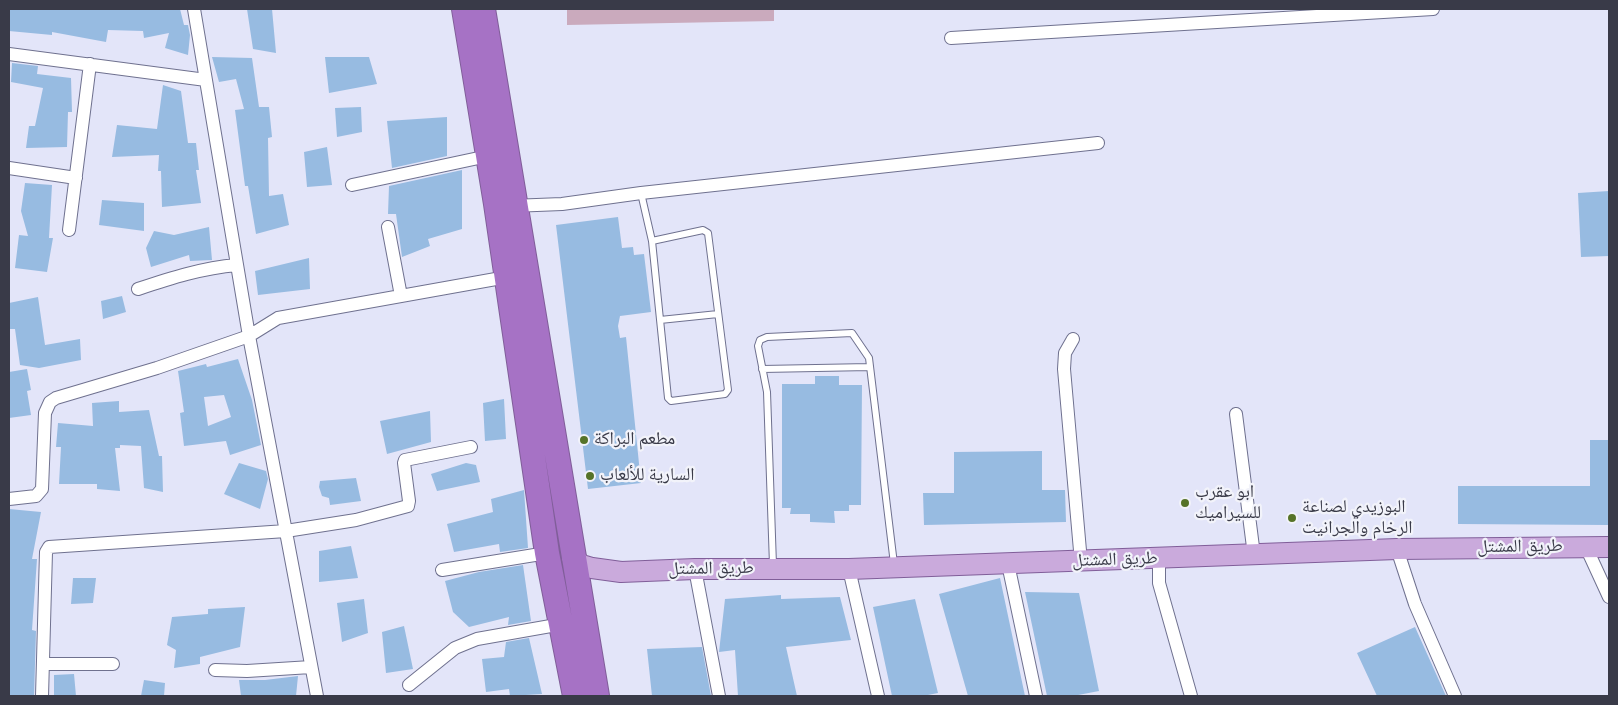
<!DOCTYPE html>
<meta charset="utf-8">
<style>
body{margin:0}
#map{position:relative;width:1618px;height:705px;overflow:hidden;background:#e3e5f9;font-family:Overpass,sans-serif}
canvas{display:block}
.frame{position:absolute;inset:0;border:10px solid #393a48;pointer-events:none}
</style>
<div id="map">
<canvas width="1618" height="705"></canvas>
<div class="frame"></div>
</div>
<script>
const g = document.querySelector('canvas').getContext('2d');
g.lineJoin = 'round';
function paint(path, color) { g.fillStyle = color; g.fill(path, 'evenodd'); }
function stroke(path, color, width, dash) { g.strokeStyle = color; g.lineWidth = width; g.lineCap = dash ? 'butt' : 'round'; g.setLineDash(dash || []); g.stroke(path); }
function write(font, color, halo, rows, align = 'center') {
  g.font = font + ' Overpass,"Noto Naskh Arabic",sans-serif'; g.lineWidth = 4.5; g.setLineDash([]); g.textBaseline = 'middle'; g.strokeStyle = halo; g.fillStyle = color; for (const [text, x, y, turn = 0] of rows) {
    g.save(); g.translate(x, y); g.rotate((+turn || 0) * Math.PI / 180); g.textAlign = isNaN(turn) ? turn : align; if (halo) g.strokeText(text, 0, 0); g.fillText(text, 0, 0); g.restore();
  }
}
paint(new Path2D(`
 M567,9h207v12l-207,4z`), '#caaabd');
paint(new Path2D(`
 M9,9h171l4,16h4l2,10 -2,20 -23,-7 4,-15 -25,5 -1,-7 -35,-1 -2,12 -54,-10v3l-43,-4z
 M247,9h25l4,44 -23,-4z
 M212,57l40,1 7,49h10l3,30 -4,1 1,58 14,-2 6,31 -33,9 -8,-48h-3l-10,-76 9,-1 -8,-30 -17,3z
 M325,57h44l8,27 -48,9z
 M12,63l26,3 -1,8 34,4 1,34h-4l-1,35 -41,1 3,-22h6l8,-38 -32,-6z
 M163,85l18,6 7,52h8l3,27h-3l5,33 -39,4 -1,-36h-3l1,-16 -47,2 5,-32 40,4z
 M361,107l1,25 -25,5 -2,-29z
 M447,117v39l-55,12 -5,-47z
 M327,147l5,38 -25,2 -3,-35z
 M462,170v59l-34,10 2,7 -28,11 -6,-43h-8l1,-28z
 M25,183l27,2 -3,53h4l-6,34 -32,-4 4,-33 9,1 -7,-25z
 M1609,191v65l-28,1 -3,-64z
 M102,200l42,3v28l-45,-6z
 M618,217l4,31 11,-1 1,8 10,-1 7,58 -31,4 -2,10 2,12 6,-1 15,146 -53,6 -32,-264z
 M209,227l3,33 -22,1 -1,-6 -38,12 -5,-19 8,-17 20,4z
 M309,258l1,31 -52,6 -3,-24z
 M122,296l4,16 -23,7 -2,-18z
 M38,297l7,48 35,-6 1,21 -42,8 -19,-3 -5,-36h-6v-26z
 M238,359l14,41 9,45 -31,10 -4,-14 -42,5 -4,-33 4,-1 -6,-41 28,-7 1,3zM224,395l7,22 -23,9 -4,-29z
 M27,369l4,21 -4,1 4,24 -22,3v-46z
 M815,376h24v9h23l-1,120h-12v6h-15l1,12 -25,-1v-8h-20l1,-6h-9v-124h33z
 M504,399l2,40 -21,2 -2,-38z
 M119,401v11l30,-2 10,46h3l1,36 -19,-4 -3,-42 -21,-1v3h-5l5,43 -23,-2v-5h-38l2,-37h-5l2,-24 35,3 -1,-23z
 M430,411l1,31 -44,12 -7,-33z
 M1590,440h19v85l-151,-1v-38h132z
 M1042,451v39h23l1,32 -142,3 -1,-32h31v-41z
 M239,463l27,8 2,8 -8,30 -36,-15z
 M466,463l10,2 4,17 -43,9 -6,-17z
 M356,478l5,23 -31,4 -1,-7 -7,-2 -3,-9 1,-6z
 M524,490l4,58 -28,4 -1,-8 -45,8 -7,-28 46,-12 -2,-13z
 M9,509l32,3 -9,47h5l-5,71 4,1 -2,65h-25z
 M351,546l7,32 -39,4v-31z
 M523,565l8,56 -23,4 1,-8 -40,10 -16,-15 -8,-31 34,-9z
 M73,578h23l-3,25 -22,1z
 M1000,578l25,118h-57l-29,-102z
 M1025,592l54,1 20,98 -26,5h-26z
 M781,595v4l59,-2 11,43 -65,7 11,49h-59l-3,-46 -16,2 6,-53z
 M364,599l4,34 -26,9 -5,-39z
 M915,599l23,94 -15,3h-31l-19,-89z
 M245,607l-5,40 -40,10v7l-26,4 2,-18 -9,-5 5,-28 36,-3v-5z
 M404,626l9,43 -27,4 -4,-41z
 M1415,627l31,69h-69l-20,-43z
 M529,638l13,56 -32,2 -1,-7 -23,3 -4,-33 22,-2 2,-15z
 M702,647l9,49h-59l-5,-47z
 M74,674l2,22h-22v-21z
 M298,676l-2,20h-55l-2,-16h26z
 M144,680l21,3 -1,13h-23z`), '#97bbe1');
const lane = new Path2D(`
 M641,193l11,48 16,157 3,3 54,-7 3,-4 -20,-157 -5,-3 -51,11
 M660,320l58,-6
 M762,369l108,-2
 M773,565l-6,-173 -9,-46 2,-6 7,-3 85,-4 17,25 25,206`);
const street = new Path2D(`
 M194,9l55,327 68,360
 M951,38l482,-29
 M9,54l197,26
 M9,168l67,10
 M352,185l136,-29
 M511,206l51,-2 79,-11 457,-50
 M388,227l13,69
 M69,230l21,-166
 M138,289c33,-11 64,-21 99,-24
 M1073,339l-8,14 -1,16 17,193
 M1236,414l18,141
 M9,499l27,-3 6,-7 3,-76 5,-11 6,-4 101,-30 92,-32 29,-18 229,-41
 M1586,547l23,50
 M1397,549l18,55 40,92
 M1159,559v24l32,113
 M1008,564l28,132
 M695,569l24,127
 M849,569l29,127
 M442,570l105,-17
 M43,664h70
 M215,670l32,1 64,-4
 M409,685l46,-37 22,-9 85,-15
 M42,696l4,-144 3,-5 237,-16 70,-11 52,-14 1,-5 -5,-38 1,-3 66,-13`);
const primary = new Path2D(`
 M572,557l10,8 10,3 29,4 74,-3h154l548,-20 212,-2`);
const highway = new Path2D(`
 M464,9l32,195 51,349 28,143
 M483,9l114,687`);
stroke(lane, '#6f718f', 8);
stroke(street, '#6f718f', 14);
stroke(primary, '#805e99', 22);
stroke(highway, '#805e99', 26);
stroke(lane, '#fff', 6);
stroke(street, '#fff', 12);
stroke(primary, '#caaadc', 20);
stroke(highway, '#a672c5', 24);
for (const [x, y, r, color] of [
 [584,440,5,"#567328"],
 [590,476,5,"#567328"],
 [1185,503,5,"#567328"],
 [1292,518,5,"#567328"]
]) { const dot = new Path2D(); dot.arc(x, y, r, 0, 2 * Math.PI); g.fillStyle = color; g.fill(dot); stroke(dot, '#f2f3fa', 2); }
write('18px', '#393a48', '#f2f3fa', [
 ["مطعم البراكة",594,440],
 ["السارية للألعاب",600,476],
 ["ابو عقرب",1195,493],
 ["للسيراميك",1195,514],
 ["البوزيدي لصناعة",1302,508],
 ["الرخام والجرانيت",1302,529]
], 'left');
write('18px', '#393a48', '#f2f3fa', [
 ["طريق المشتل",1520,548,-1],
 ["طريق المشتل",1115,561,-2],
 ["طريق المشتل",711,570,-1]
]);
</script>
